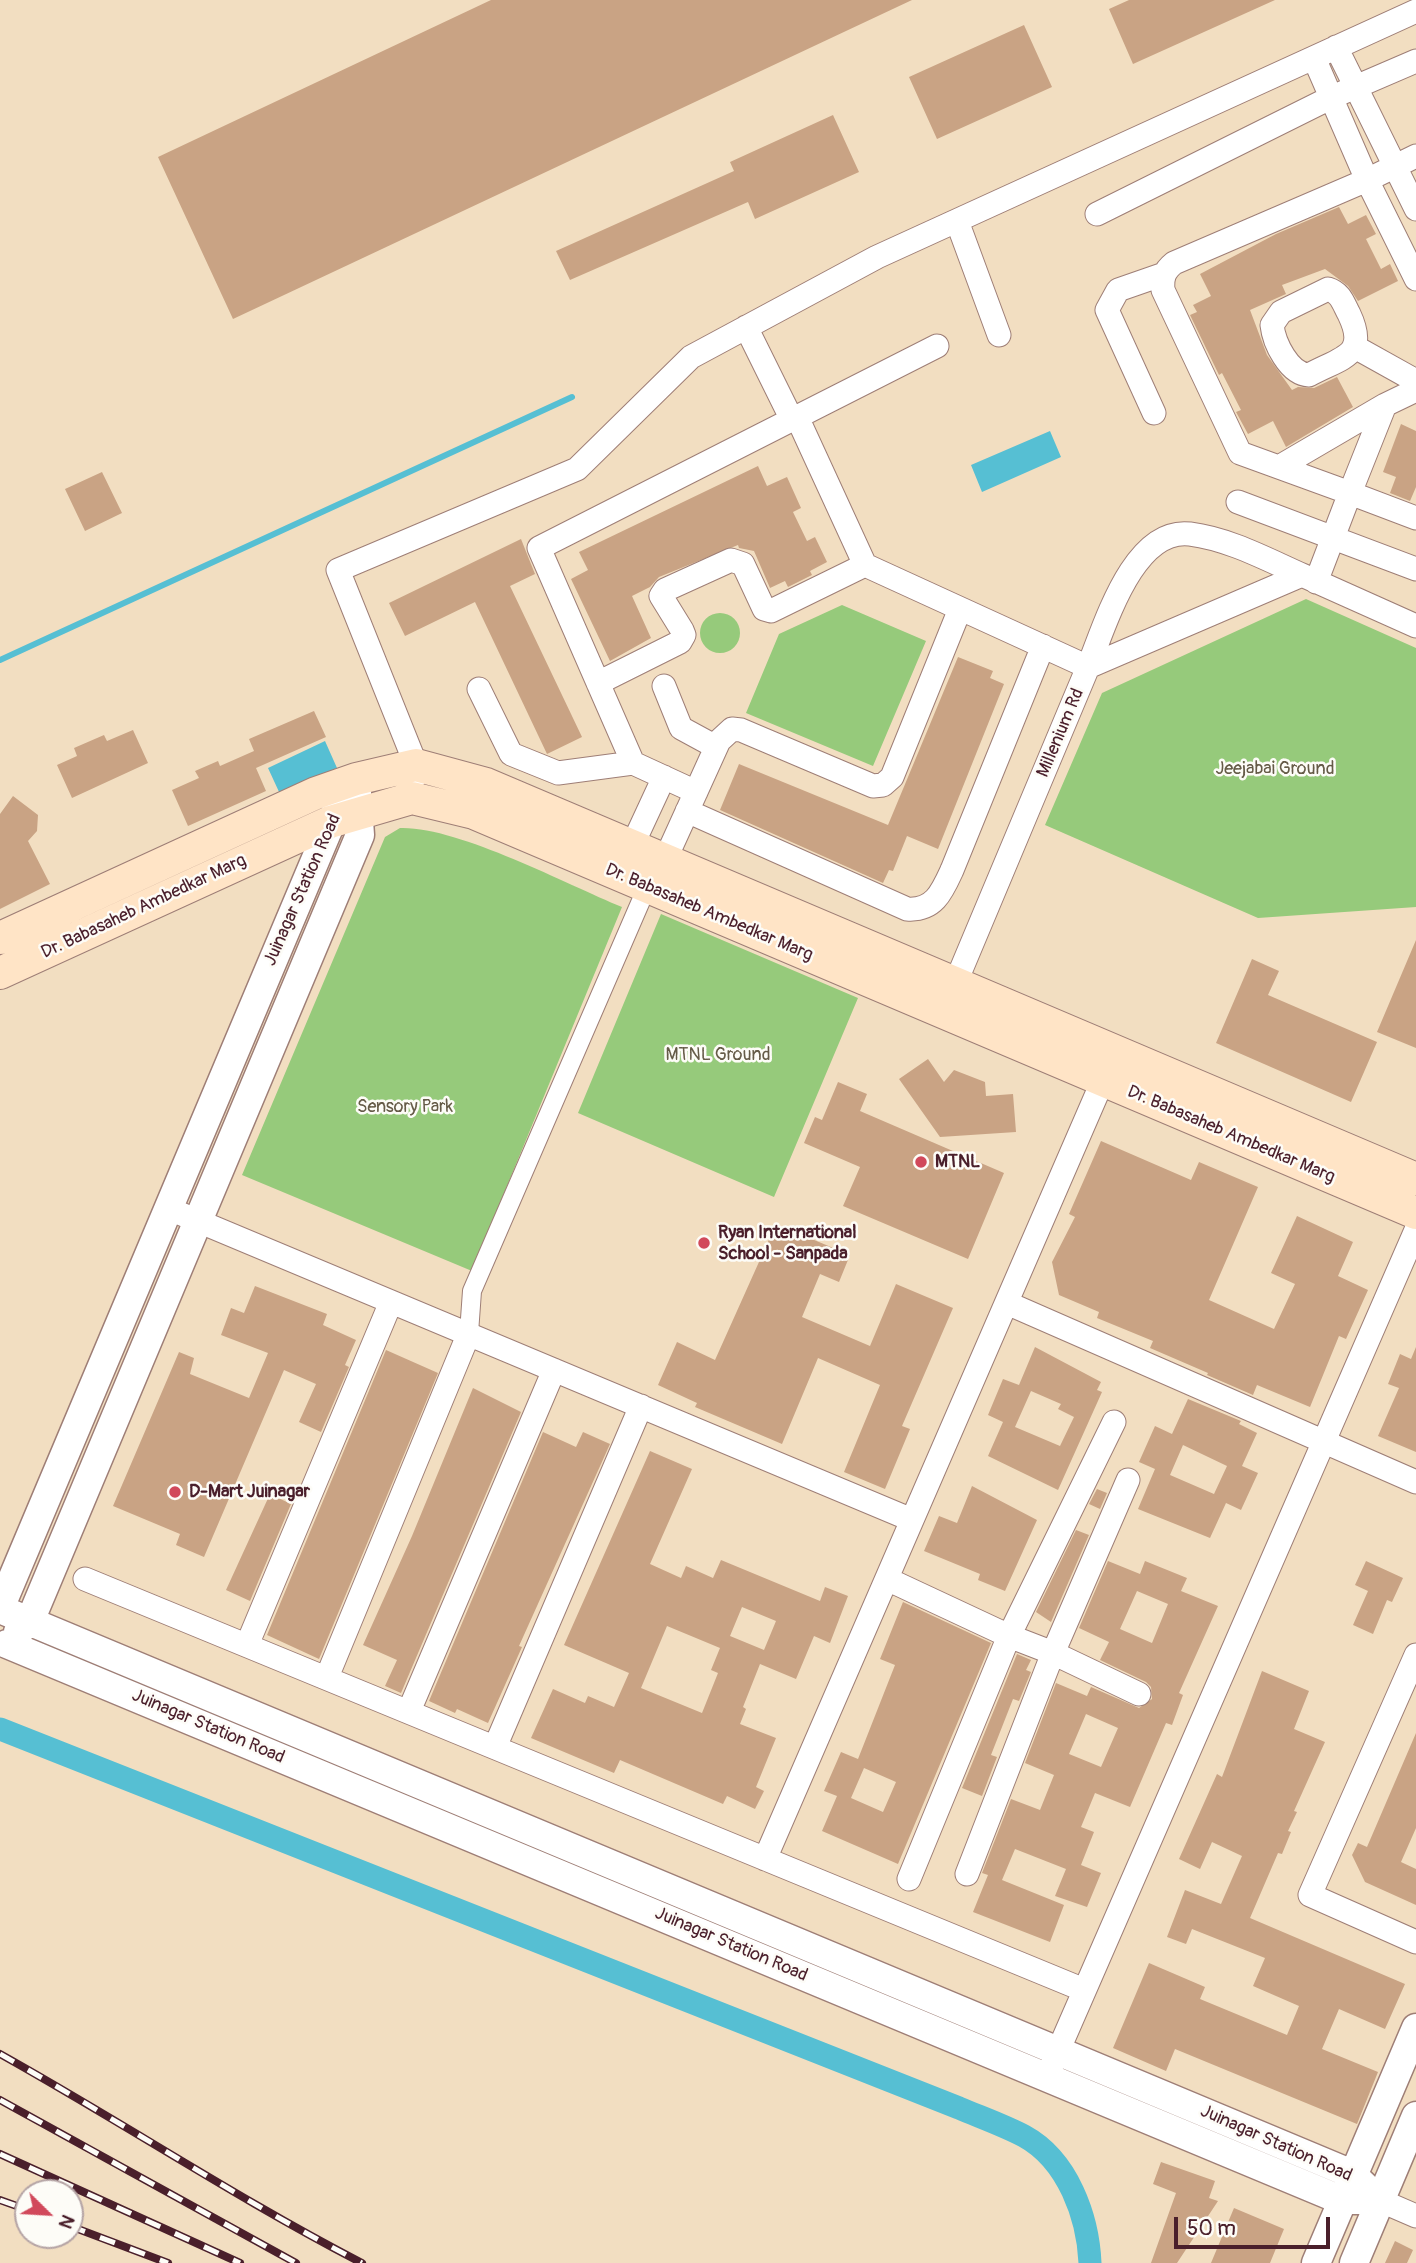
<!DOCTYPE html>
<style>
body{margin:0}
#map{position:relative;width:1416px;height:2263px;overflow:hidden;background:#f2dec1;font-family:Pangolin,sans-serif}
canvas{display:block}
.north{position:absolute;left:14px;top:2179px;width:70px;height:70px;box-sizing:border-box;background:#fdfcf7;border:2px solid #b5a4a5;border-radius:50%;rotate:114deg;font-size:19px;font-weight:700;line-height:28px;text-align:center;color:#4a1f2b}
.north::after{content:'';display:block;margin:auto;width:24px;height:32px;background:#d1495b;clip-path:polygon(50% 0,100% 100%,50% 72%,0 100%)}
.scale{position:absolute;left:1174px;top:2217px;width:156px;height:32px;box-sizing:border-box;border:4px solid #4a1f2b;border-top:0;padding-left:9px;font-size:21px;line-height:24px;white-space:nowrap;color:#4a1f2b;-webkit-text-stroke:5px #fdfcf7;paint-order:stroke}
</style>
<div id="map">
<canvas width="1416" height="2263"></canvas>
<div class="north">N</div>
<div class="scale">50 m</div>
</div>
<script>
const g = document.querySelector('canvas').getContext('2d');
g.lineJoin = 'round';
function paint(path, color) { g.fillStyle = color; g.fill(path, 'evenodd'); }
function stroke(path, color, width, dash) { g.strokeStyle = color; g.lineWidth = width; g.lineCap = dash ? 'butt' : 'round'; g.setLineDash(dash || []); g.stroke(path); }
function write(font, color, halo, rows, align = 'center') {
  g.font = font + ' Pangolin,sans-serif'; g.lineWidth = 5; g.setLineDash([]); g.textBaseline = 'middle'; g.strokeStyle = halo; g.fillStyle = color; for (const [text, x, y, turn = 0] of rows) {
    g.save(); g.translate(x, y); g.rotate((+turn || 0) * Math.PI / 180); g.textAlign = isNaN(turn) ? turn : align; if (halo) g.strokeText(text, 0, 0); g.fillText(text, 0, 0); g.restore();
  }
}
paint(new Path2D(`
 M1306,599l110,49v259l-158,11 -213,-93 57,-132z
 M842,605l84,36 -53,125 -127,-53 33,-79z
 M700 633a20 20 0 1 1 40 0a20 20 0 1 1-40 0Z
 M400,828c57,-2 166,56 222,79l-150,364 -230,-96 143,-338z
 M661,914l197,84 -84,199 -196,-84z`), '#96ca7b');
paint(new Path2D(`
 M1050,431l11,26 -79,35 -11,-27z
 M325,741l12,27 -57,26 -12,-26z`), '#56bfd3');
stroke(new Path2D(`
 M0,660l572,-263`), '#56bfd3', 6);
stroke(new Path2D(`
 M0,1729l959,379c21,9 44,17 65,28 44,24 64,81 66,127`), '#56bfd3', 23);
paint(new Path2D(`
 M491,0h421l-679,319 -75,-162z
 M1129,0h146l-142,64 -24,-55z
 M1024,25l28,62 -115,52 -28,-62z
 M833,115l26,57 -104,47 -7,-17 -178,78 -14,-29 178,-80 -4,-9z
 M1339,207l9,17 18,-9 10,19 -10,5 15,30 9,-5 8,17 -40,20 -10,-15 -23,-17 -43,16 4,9 -36,16 17,45 25,35 6,-3 16,1 23,-11 16,30 -67,40 -13,-26 -25,13 -12,-22 5,-2 -19,-37 -3,2 -29,-60 7,-3 -4,-7 18,-9 -11,-22 76,-40z
 M1401,424l15,7v56l-6,14 -20,-8 6,-16 -13,-5z
 M758,466l9,20 20,-9 14,31 -8,4 14,29 8,-4 12,25 -17,9 2,4 -24,12 -3,-6 -15,7 -16,-37 -15,-3 -1,-3 -79,32 -9,10 -18,9 19,42 -41,23 -39,-82 17,-9 -9,-18z
 M102,472l20,41 -37,18 -20,-42z
 M521,539l14,35 -25,12 72,151 -35,17 -72,-152 -70,34 -16,-33z
 M958,657l35,14 -3,7 14,6 -66,165 -31,-13 -14,35 -4,-1 -6,13 -163,-73 19,-46 149,61z
 M314,711l12,26 -70,31 10,23 -78,35 -16,-36 27,-12 -4,-7 23,-10 2,5 34,-15 -5,-12z
 M133,730l15,33 -76,35 -15,-33 20,-9 -3,-8 30,-13 3,6z
 M13,796l25,19 -1,16 -9,10 22,43 -50,25v-95z
 M1416,940v108l-39,-16z
 M1252,959l27,12 -11,24 109,47 -26,60 -135,-59z
 M928,1059l16,23 10,-12 31,12 1,14 27,-2 3,38 -76,5 -41,-58z
 M838,1082l29,12 -7,17 144,62 -36,86 -125,-53 17,-39 -56,-24 11,-26 7,3z
 M1101,1141l90,39 8,-18 59,25 -49,113 65,29 21,-45 -24,-11 26,-57 56,26 -15,34 30,14 -22,49 -7,-3 -29,71 -53,-22 -4,10 -46,-20 1,-2 -58,-25 3,-7 -56,-23 2,-6 -40,-17 -7,-33 23,-45 -6,-3z
 M776,1224l74,31 -11,27 -19,-8 -18,43 68,29 26,-62 57,24 -51,118 8,3 -25,60 -41,-17 36,-87 -62,-27 -36,86 -87,-37 2,-4 -39,-18 19,-43 38,18z
 M255,1286l72,28 -4,11 33,15 -11,25 4,2 -28,65 -22,-10 17,-38 -32,-14 -80,187 -28,-12 4,-11 -67,-28 66,-154 15,6 -4,16 59,24 19,-45 -47,-18 10,-27 13,5z
 M1035,1347l66,35 -4,8 5,2 -44,98 -70,-34 15,-34 -15,-7 15,-36 16,6zM1031,1391l30,13 -3,5 16,8 -14,29 -45,-19z
 M1416,1347v105l-38,-16 21,-48 -11,-4 12,-30 11,5z
 M386,1350l52,23 -119,286 -52,-24z
 M473,1388l48,24 -120,281 -16,-7 12,-26 -34,-15 49,-109z
 M1188,1399l53,22 -2,3 18,9 -15,33 16,7 -17,37 -15,-7 -16,35 -72,-29 17,-40 -16,-7 16,-36 17,8zM1183,1445l44,21 -13,28 -44,-19z
 M543,1432l33,15 7,-15 27,12 -91,202 3,1 -34,76 -31,-14 -2,4 -26,-12z
 M650,1451l42,18 -42,95 31,14 5,-12 27,12 8,-18 99,41 5,-14 23,9 -18,47 -16,-7 -18,43 -36,-15 -17,43 3,2 -6,15 36,14 -20,49 8,4 -9,18 -28,-13 -4,8 -103,-44 -6,13 -83,-35 22,-49 32,14 3,-7 26,11 15,-34 -65,-28zM742,1607l34,14 -12,29 -34,-14zM667,1626l53,22 -9,22 7,3 -16,40 -61,-25z
 M972,1486l65,34 -32,71 -27,-11 2,-6 -56,-23 15,-35 18,7z
 M1097,1489l10,4 -7,16 -11,-5z
 M270,1494l21,10 -41,97 -24,-11z
 M1076,1530l13,5 -38,87 -15,-10z
 M1108,1561l32,13 5,-13 42,17 -6,13 37,15 -39,87 4,2 -11,30 -6,-2 -36,84 -35,-14 -14,34 13,5 -13,33 20,8 -14,34 -32,-11 11,-27 -51,-20 -13,31 62,25 -14,37 -77,-30 15,-37 -6,-2 29,-74 29,11 14,-35 -29,-12 31,-80 31,13 4,-9 48,21 13,-9 -1,-12 -5,-5 -46,-22 9,-18 -30,-14zM1137,1591l31,13 -16,39 -32,-14zM1086,1714l32,14 -17,39 -32,-13z
 M1366,1561l37,17 -11,24 -5,-2 -14,34 -20,-9 15,-34 -13,-6z
 M903,1602l88,41 -93,221 -76,-33 15,-35 -13,-5 17,-39 17,7 37,-94 -15,-6zM864,1768l32,14 -13,30 -32,-14z
 M1017,1654l14,6 -5,10 5,2 -12,29 -6,-2 -22,56 6,2 -15,39 -20,-8z
 M1262,1671l47,20 -15,38 31,13 -31,69 3,1 -9,19 3,1 -9,22 -4,-1 -28,65 155,66 -20,45 -46,-20 -17,40 56,23 -21,52 -182,-75 -9,22 -53,-23 36,-85 56,24 -5,12 87,36 12,-29 -46,-20 12,-28 -73,-29 -6,15 -19,-7 18,-47 36,14 21,-48 -30,-14 -12,27 -21,-10 38,-85 5,3z
 M1416,1733v95l-15,34 15,7v36l-51,-23 -13,-27 6,-12 9,4z
 M1161,2162l54,19 -6,17 9,3 -41,62h-26l25,-70 -23,-9z
 M1234,2208l50,21 -14,34h-59z
 M1395,2241l18,9 -6,13h-22z`), '#c9a384');
const pedestrian = new Path2D(`
 M469,1333l3,-42 175,-404`);
const minor = new Path2D(`
 M1336,47l80,162
 M1314,58l53,122 49,99
 M1416,156l-49,24 -193,83c-10,8 -12,15 -11,27l77,163 110,40 35,-88 31,-15
 M1097,214l233,-116 86,-37
 M957,221l42,114
 M1328,289c13,4 15,14 21,25 20,42 -7,43 -40,61 -20,-1 -35,-32 -37,-50l9,-13z
 M746,327l46,93
 M1355,347l61,34
 M1154,413l-47,-103 11,-20 46,-16
 M797,417l140,-71
 M1279,467l106,-62
 M1238,502l178,67
 M1316,582l34,-89 66,25
 M598,683l82,-41 4,-7 -2,-5 -21,-34 4,-6 66,-30 12,4 21,45 7,2 94,-46
 M664,686l17,42 35,19
 M479,689l32,65 47,19 75,-10
 M414,778l2,-13 -78,-195 239,-101 114,-112 186,-100 539,-246
 M696,792l-63,-29 -94,-215 258,-131 68,148 223,102c17,-41 45,-140 102,-133 39,5 76,25 112,41
 M687,811l220,98c27,2 35,-17 45,-39l91,-224
 M632,846l32,-69
 M665,860l54,-119 13,-12 9,1 132,56 10,-1 9,-8 68,-168
 M950,996l138,-329 214,-92 114,51
 M167,1208l745,312
 M1007,1303l409,179
 M85,1579l999,411
 M887,1579l122,57 105,-214
 M247,1645l144,-343
 M1416,1655l-106,240 106,47
 M327,1677l142,-344
 M409,1711l145,-341
 M495,1747l146,-341
 M765,1859l338,-779
 M967,1874l86,-221 75,-173
 M909,1879l100,-243 44,17 86,41
 M1052,2065l364,-835
 M1379,2200l37,16`);
const tertiary = new Path2D(`
 M0,1608l336,-797
 M0,1609l1352,565 27,26
 M18,1632l12,-11 330,-786 -4,-56
 M7,1644l1334,556h38
 M1316,2263l100,-235
 M1354,2263l62,-147`);
const secondary = new Path2D(`
 M0,938l316,-145 40,-14 60,-14 70,19 930,395
 M0,973l330,-151 82,-24 62,15 942,400`);
stroke(pedestrian, '#9e7e76', 20);
stroke(minor, '#9e7e76', 25);
stroke(tertiary, '#9e7e76', 31);
stroke(secondary, '#9e7e76', 34);
stroke(pedestrian, '#fff', 18);
stroke(minor, '#fff', 23);
stroke(tertiary, '#fff', 28);
stroke(secondary, '#ffe4c6', 32);
const rail = new Path2D(`
 M0,2054c122,68 238,145 362,209
 M0,2100l296,163
 M0,2154l240,109
 M0,2200l28,10
 M70,2226l98,37`);
stroke(rail, '#4a1f2b', 8);
stroke(rail, '#fdfcf7', 5, [16]);
for (const [x, y, r, color] of [
 [921,1162,7,"#d1495b"],
 [704,1243,7,"#d1495b"],
 [175,1492,7,"#d1495b"]
]) { const dot = new Path2D(); dot.arc(x, y, r, 0, 2 * Math.PI); g.fillStyle = color; g.fill(dot); stroke(dot, '#fdfcf7', 2.5); }
write('18px', '#4a1f2b', '#fdfcf7', [
 ["Millenium Rd",1061,733,-67],
 ["Juinagar Station Road",303,890,-66],
 ["Dr. Babasaheb Ambedkar Marg",144,907,-25],
 ["Dr. Babasaheb Ambedkar Marg",709,913,23],
 ["Dr. Babasaheb Ambedkar Marg",1231,1135,23],
 ["Juinagar Station Road",208,1727,23],
 ["Juinagar Station Road",731,1945,23],
 ["Juinagar Station Road",1276,2144,24]
]);
write('18px', '#655b47', '#fdfcf7', [
 ["Jeejabai Ground",1275,769],
 ["MTNL Ground",718,1055],
 ["Sensory Park",405,1107]
]);
write('bold 18px', '#4a1f2b', '#fdfcf7', [
 ["MTNL",935,1162],
 ["Ryan International",718,1233],
 ["School - Sanpada",718,1254],
 ["D-Mart Juinagar",189,1492]
], 'left');
</script>
